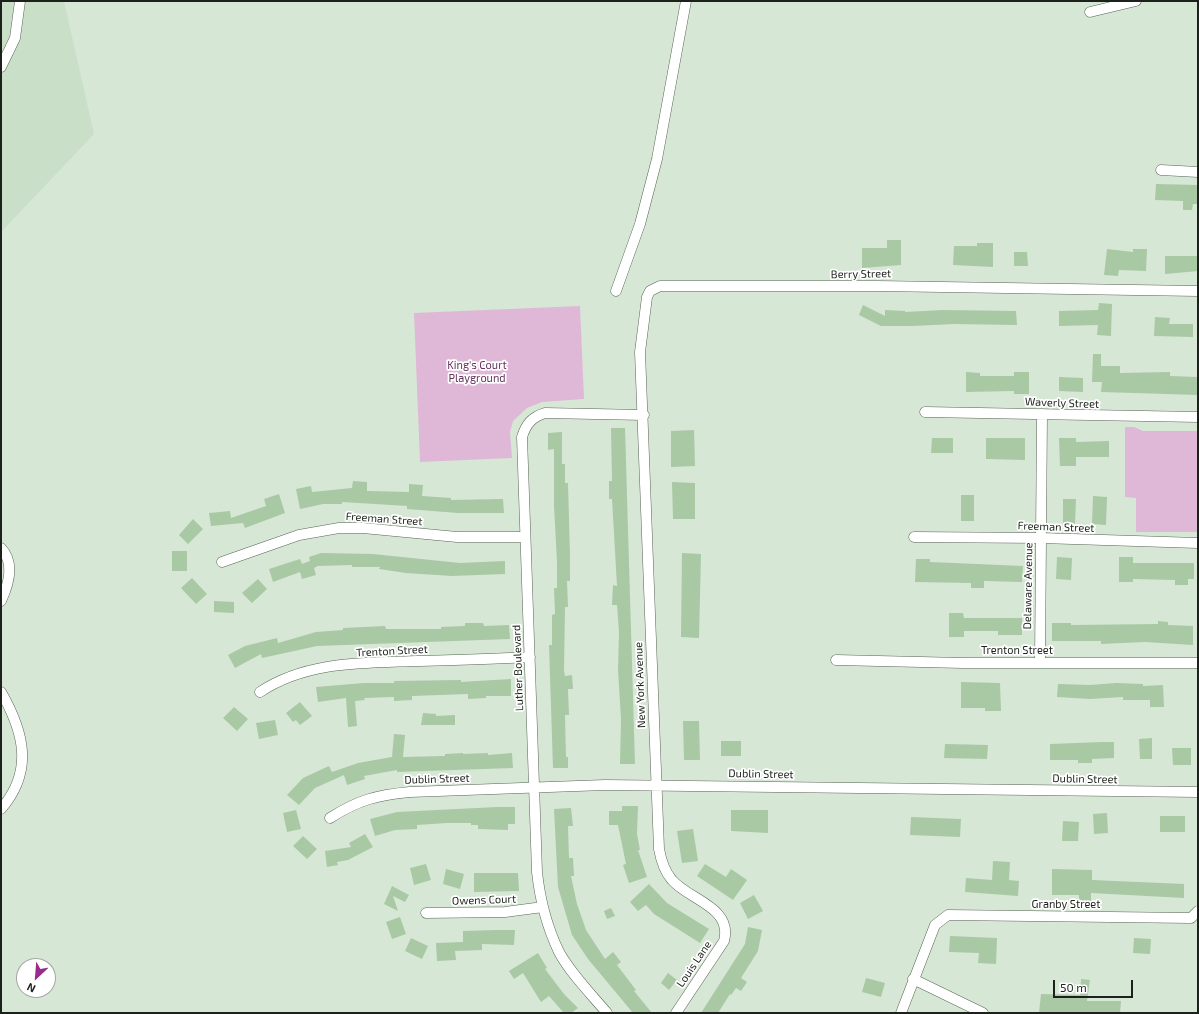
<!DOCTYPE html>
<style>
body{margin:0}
#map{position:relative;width:1199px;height:1014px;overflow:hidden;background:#d7e7d5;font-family:"Exo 2",sans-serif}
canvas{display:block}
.frame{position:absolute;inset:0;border:2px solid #1c211b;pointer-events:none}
.north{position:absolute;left:16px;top:958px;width:40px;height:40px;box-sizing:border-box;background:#fff;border:1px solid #a4a6a4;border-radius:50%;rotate:206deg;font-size:11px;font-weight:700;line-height:16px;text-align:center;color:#1c211b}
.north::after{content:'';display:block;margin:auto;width:14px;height:18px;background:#972c8d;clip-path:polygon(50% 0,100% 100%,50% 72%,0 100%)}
.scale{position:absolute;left:1053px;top:980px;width:80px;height:18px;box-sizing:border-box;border:2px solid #1c211b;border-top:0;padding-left:5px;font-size:12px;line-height:14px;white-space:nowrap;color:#1c211b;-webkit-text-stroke:3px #fff;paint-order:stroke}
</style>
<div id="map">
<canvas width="1199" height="1014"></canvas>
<div class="frame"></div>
<div class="north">N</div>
<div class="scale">50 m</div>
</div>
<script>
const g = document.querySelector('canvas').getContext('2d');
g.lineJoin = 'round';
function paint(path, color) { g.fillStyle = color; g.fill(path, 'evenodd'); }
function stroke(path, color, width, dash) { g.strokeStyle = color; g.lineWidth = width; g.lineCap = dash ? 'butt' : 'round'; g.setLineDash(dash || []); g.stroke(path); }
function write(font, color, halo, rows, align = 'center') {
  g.font = font + ' "Exo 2",sans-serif'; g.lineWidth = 3.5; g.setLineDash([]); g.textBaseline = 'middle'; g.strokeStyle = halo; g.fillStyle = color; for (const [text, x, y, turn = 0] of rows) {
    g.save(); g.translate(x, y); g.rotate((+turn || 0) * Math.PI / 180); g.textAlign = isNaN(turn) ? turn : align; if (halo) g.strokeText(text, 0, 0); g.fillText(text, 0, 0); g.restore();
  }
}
paint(new Path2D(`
 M1,1h63l30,133 -93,98z`), '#c9dfc7');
paint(new Path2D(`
 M580,306l4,93 -42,3 -15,6 -14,13 -3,11 2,26 -92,4 -6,-149z
 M1125,427h9l9,4h55v101h-62v-34l-11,-1z`), '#dfb8d8');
paint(new Path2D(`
 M1156,184l42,1v19h-5l-1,6h-9v-9l-28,-1z
 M887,240h14v25l-39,3v-20h25z
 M977,243h16v24l-40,-2 1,-19h23z
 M1107,249l26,3v-3h14l-1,22 -27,-1 -1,6 -14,-1z
 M1014,252h13l1,14h-14z
 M1165,256h32l1,15 -33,3z
 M1099,303l13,1 -1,32 -14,-1 1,-10 -39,1v-15l39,-1z
 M863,305l22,11v-6l20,1v1l38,-2 73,1 1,14 -63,-1 -41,2h-32l-22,-11z
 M1155,317l15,1 -1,6h24v13l-39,-1z
 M1093,354h8v12h19v7l50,-1v4l28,1v18l-97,-3 1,-10h-10z
 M966,372l14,1v3h34v-4h15v22h-15v-3l-48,1z
 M1059,377l24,1v14l-24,-1z
 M611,428h14l10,336h-15l1,-45 -3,-49 1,-38 -2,-27h-5l1,-20 4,1 -5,-87h-3v-18h3z
 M694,430l1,36 -24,1v-36z
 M562,432v32h3v19h3l2,71v27h-3l1,26h-3l-1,63 1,6 7,-1 1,14h-5l1,26h-4l1,42h2v11h-15l-4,-123h3v-30l3,-1 -1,-26h3v-26l-3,-56v-57l-6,1v-17z
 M932,438h21v15h-22z
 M986,438h39v22l-39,-1z
 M1059,438h17v4l33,-1v16h-33v9h-16z
 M353,481l14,1v9l42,1v-8l14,1 -1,11 29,2v2l52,-1 1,14h-46l-51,-4v-3l-65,-4v2h-19l-23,5 -4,-20 15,-3 1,6 40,-4z
 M672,482l23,1v36h-22z
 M279,494l6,19 -40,15 -2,-5 -32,3 -2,-13 21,-2 1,7 35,-12 -2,-7z
 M961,495h13v26h-13z
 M1093,496l14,1 -1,28 -14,-1z
 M1063,499h13l-1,25 -12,-1z
 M193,519l10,10 -15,15 -9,-9z
 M172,551h15v20h-15z
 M321,553l52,1 87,9 45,-2v13l-53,2 -46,-3 -27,-4 1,-2h-28v-2l-34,1 -4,2 2,7 -14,4 -2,-7 -27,10 -4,-13 31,-10 2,5 8,-3 -1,-4z
 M682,553l19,1 -2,84 -18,-1z
 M1057,557l15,1 -1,22 -15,-1z
 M1119,557h14v6h61v16h-6v6h-13v-5l-42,-1v3h-14z
 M916,559h14v3l93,4 -1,16 -38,-1v7h-13v-5l-56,-1z
 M192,578l15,16 -11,10 -15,-16z
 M258,579l9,10 -15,14 -10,-10z
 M214,601l20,1v11l-20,-1z
 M949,613h14l1,5h58v17h-24v-4h-34v6h-15z
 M1158,621l10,1v3l25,1v19l-48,-3 -44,2v-3h-49v-18h19v2l87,-1z
 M465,623h18l1,3 25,-1 1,14 -193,7 -55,12 -1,-4 -26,14 -7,-13 17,-9 32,-8 1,5 38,-11 27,-2v-2l42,-2 1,3h55v-2l24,-1z
 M511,679v17h-25v2l-18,1v-5l-56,2v4l-18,1v-4l-30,1 1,2 -10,1 2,25 -9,1 -2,-29 -28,4 -2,-15 48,-4h30v-2l67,-1v2z
 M961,682l39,1 1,28h-16v-3h-24z
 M1116,683l27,1v2l20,-1 1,22h-14v-7h-27v-3l-33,2 -33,-2 1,-13 32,1z
 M300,702l12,14 -12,9 -4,-5 -3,2 -7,-9z
 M234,707l14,12 -11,12 -14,-13z
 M423,713l13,1v2l19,-1v10h-34z
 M275,720l3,15 -19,4 -3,-16z
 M683,721h16l1,39h-16z
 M394,734l11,1 -2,22 42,-1v-2l18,-1v1l25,-1v2l24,-2 1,15 -116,4v-2l-33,6 1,3 -18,6 -3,-10 -29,13 -16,17 -12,-10 16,-17 26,-12 3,6 26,-9 34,-6z
 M1152,738v21h-12l-1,-20z
 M721,741h20v15h-20z
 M1102,742h12v16l-22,1v4h-14v-3h-28v-16z
 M945,744l43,1 -1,14 -43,-1z
 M1172,748h19v17h-18z
 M622,806h16l-1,28 3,16h-2l9,27 -18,6 -6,-18 3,-1 -8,-39h-9v-14h13z
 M497,807h18v17h-7v6l-30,-1v-4h-7v-2h-24l-30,2v4l-22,1 -20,6 -5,-17 27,-7z
 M571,808l2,18h-5l1,32h4l1,18h-3l6,28 9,26 19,29 8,-7 8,10 -4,3 19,25 -2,1 18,22h-19l-45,-54 -16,-24 -14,-48 -4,-78z
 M296,810l5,19 -14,3 -4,-19z
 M731,810h37v23l-37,-2z
 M1107,813l1,20 -14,1 -1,-20z
 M1160,816h25v16h-25z
 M911,817l50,2 -1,18 -50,-2z
 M1063,821l16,1 -1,19h-16z
 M693,829l5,32 -16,2 -5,-32z
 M365,834l8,13 -25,13 -11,2 1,3 -11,2 -2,-16 26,-4 -2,-4z
 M303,836l14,13 -10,10 -14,-13z
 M993,861l17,1 -1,18 10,1 -1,15 -53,-4 1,-14 26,2z
 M426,864l5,16 -17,5 -4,-17z
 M705,864l21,13 5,-8 16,11 -14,20 -36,-24z
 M446,869l18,5 -4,15 -17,-5z
 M1052,869l40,1v10l92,4v14l-93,-5v8h-12v-6h-27z
 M474,873h44l1,18 -45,1z
 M649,884l18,19 42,26 -9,14 -46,-29 -8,-9 -8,6 -8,-9z
 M392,886l17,9 -4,7 -12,-6 5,15 -14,-7z
 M754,895l9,16 -15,8 -8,-16z
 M611,908l4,8 -8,3 -3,-8z
 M400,917l6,17 -14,5 -6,-17z
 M748,927l14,3 -4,21 -17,27 6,4 -6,9 -5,-3 -5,7 -1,-1 -12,19h-17l44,-69z
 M496,930h19l-1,15 -32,-1v6l-27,1 1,9 -19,1 -1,-18 27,-1v-11z
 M950,936l47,2 -1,26 -18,-1 1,-10 -30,-1z
 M411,938l17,8 -6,13 -17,-8z
 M1134,938l17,1 -1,15 -17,-1z
 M538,953l9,15 -2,1 19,25 14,14 -7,5h-7l-15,-17 -8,6 -18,-29 -9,6 -5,-8z
 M668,973l9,7 -8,10 -8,-7z
 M866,978l19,5 -4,14 -19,-5z
 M1081,979l9,1 -3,21h34l-1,12h-81l2,-19 39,1z`), '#a8c9a4');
const minor = new Path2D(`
 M1090,12l46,-11
 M1,67l14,-29 5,-37
 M1161,170l37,2
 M616,291l24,-67 17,-65 29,-158
 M925,412l273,5
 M914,537l127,1 157,5
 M1,548c14,15 8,36 0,53
 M222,562l77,-27 40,-7h24l94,9h68
 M836,660l127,3h235
 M1040,662l2,-248
 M1,692c23,40 33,79 0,117
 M260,692c47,-31 103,-29 157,-31 37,-1 75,-2 113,-4
 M330,818c28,-18 47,-23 80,-26l195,-7 593,7
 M426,913l79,-1 38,-5
 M913,979l70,34
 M607,1013c-16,-19 -36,-39 -48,-61 -12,-25 -19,-52 -22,-80l-15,-435c4,-13 10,-20 23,-24l99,2
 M676,1013l48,-72c9,-34 -35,-41 -52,-61 -8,-9 -11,-20 -13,-31l-19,-497 7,-55 3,-6 10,-5h218l320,5
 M901,1013l34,-88 13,-10 243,3 7,-7`);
stroke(minor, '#576455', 11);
stroke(minor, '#fff', 10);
write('11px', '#1c211b', '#fff', [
 ["Berry Street",861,274,-1],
 ["Waverly Street",1062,403,2],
 ["Freeman Street",384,519,4],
 ["Freeman Street",1056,527,2],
 ["Delaware Avenue",1028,586,-89],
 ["Trenton Street",1017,650],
 ["Trenton Street",392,651,-3],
 ["Luther Boulevard",518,668,-92],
 ["New York Avenue",640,685,-92],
 ["Dublin Street",761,774,1],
 ["Dublin Street",437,779,-2],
 ["Dublin Street",1085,779,1],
 ["Owens Court",484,900,-2],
 ["Granby Street",1066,904],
 ["Louis Lane",694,964,-56]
]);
write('11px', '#64325d', '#fff', [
 ["King's Court",477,365],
 ["Playground",477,378]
]);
</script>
